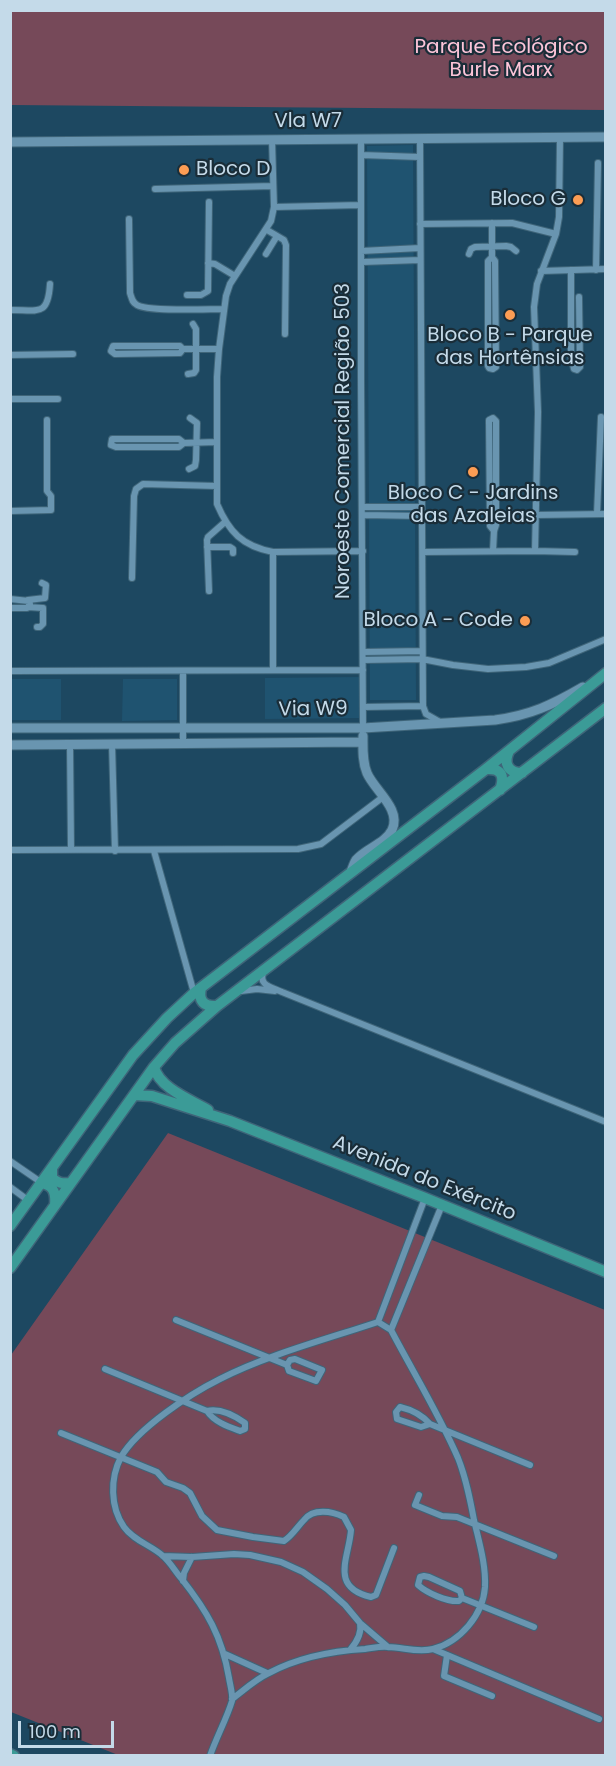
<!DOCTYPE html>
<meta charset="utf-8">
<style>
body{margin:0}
#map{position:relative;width:616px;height:1766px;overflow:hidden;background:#1d4861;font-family:Poppins,sans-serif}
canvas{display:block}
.frame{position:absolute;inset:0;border:12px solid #c4dae9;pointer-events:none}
.scale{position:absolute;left:18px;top:1721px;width:96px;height:27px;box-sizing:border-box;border:3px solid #c4dae9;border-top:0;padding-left:8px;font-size:18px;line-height:21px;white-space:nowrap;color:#c4dae9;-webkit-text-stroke:4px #1a2d38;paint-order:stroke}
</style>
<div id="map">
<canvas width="616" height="1766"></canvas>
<div class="frame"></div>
<div class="scale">100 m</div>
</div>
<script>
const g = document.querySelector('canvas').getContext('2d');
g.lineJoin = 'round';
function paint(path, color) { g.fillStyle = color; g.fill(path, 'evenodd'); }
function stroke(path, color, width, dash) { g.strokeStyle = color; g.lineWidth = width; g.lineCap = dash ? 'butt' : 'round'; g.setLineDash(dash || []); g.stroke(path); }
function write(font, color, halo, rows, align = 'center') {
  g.font = font + ' Poppins,sans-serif'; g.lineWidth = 4.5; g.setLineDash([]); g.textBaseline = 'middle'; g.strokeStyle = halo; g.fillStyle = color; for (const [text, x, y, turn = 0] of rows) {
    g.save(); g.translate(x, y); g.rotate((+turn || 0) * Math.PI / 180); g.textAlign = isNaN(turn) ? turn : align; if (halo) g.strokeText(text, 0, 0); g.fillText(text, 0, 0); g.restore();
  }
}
paint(new Path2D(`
 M413,145l3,555h-46l-3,-554z
 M359,677v41l-94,1v-41z
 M10,679h51v41h-50z
 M123,679h54v41l-55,1z`), '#1f5370');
paint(new Path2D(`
 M10,11h595v99l-594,-5z
 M168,1133l437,177v445h-487l-107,-43v-357z`), '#764959');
const street = new Path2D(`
 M361,139v238l2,351
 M420,139l3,567 3,8 14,8
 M272,140l2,67 -3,14 -41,63 -4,12 -7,53 -2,28v127c12,28 25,42 56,48l90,-1
 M361,155l59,2
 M155,189l118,-3
 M274,207l87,-2
 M129,219l1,74c2,6 2,9 7,12 12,7 70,4 87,4
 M420,224l92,-1 44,11
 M267,230l17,10 2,5 -1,89
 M361,251l59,-3
 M266,254l11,-18
 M469,254l2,-5 4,-2 31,-1 5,1 5,4
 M492,257l3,4 1,106 -3,2 -4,-1 -1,-2v-105l4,-4v-34
 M362,262l58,-2
 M208,263l7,1 20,12
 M571,270v87l3,12 3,1 3,-3 -1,-70
 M596,270l2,-107
 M541,271l65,-2
 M187,295h14l7,-4 1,-89
 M10,310c28,0 38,7 40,-26
 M183,349l-3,4 -65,1 -4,-3 2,-5h67l3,3h36
 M10,355l63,-1
 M188,374l6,-1 2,-3v-41l-3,-5
 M10,399h48
 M184,443l-5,4h-63l-5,-2 1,-6h67l5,4 33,-1
 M189,469l6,-3 1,-6 1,-37 -7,-5
 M362,507h60
 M10,511l41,-1v-14l-4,-5v-71
 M597,514l4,-97
 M363,515l59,1
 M536,515l70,-1
 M207,547h23l3,2v4
 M493,551l1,-20 2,-6v-104l-3,-3 -4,2v1l1,105 4,5
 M535,551l3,-139 -4,-105 3,-23 19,-50 3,-17 1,-79
 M273,552v118
 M423,552l112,-1 40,1
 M132,578l2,-82 2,-7 7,-5 74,2
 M209,591l-2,-51 1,-3 17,-15
 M10,599l19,2 1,3 -3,4h-17
 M28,600l17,-2 1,-13 -4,-2
 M28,607l15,1v16l-3,3h-3
 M363,652l59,-1
 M363,660l59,-1 31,6 35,4 38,-2 23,-4 57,-24
 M10,671l353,-1
 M183,671v73
 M363,707l60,-1
 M112,744l3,107
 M70,745l1,105
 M10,850l288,-1 23,-5 62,-47
 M154,851l40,142
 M264,971c-7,14 7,16 18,21l324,130
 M241,991l16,-2 18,2
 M10,1161l32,22
 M10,1187l19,14
 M176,1320l111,45 2,6 27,10 6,-11 -27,-11 -5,1 -3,5
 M378,1322l47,-124
 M391,1330l51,-125
 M105,1369l102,42c7,11 22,16 33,20l5,-2v-6c-10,-7 -25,-15 -38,-12
 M430,1424l-9,3 -24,-8 -1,-7 4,-5c13,3 22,8 30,17l100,41
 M61,1433l96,39 9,10 17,6 7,5 12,23 15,14 36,7 31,4c9,-6 13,-14 20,-21 9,-12 28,-9 40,-3l7,13c-2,28 -22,57 20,67l5,-2 18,-47
 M419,1495l-4,10 27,11 15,1 97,39
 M163,1556l29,1 42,-3 16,1 31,7 22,10 24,17 18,16 15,18 28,24
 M183,1581l1,-8 8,-16
 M462,1598l-2,-7 -31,-14 -5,-1 -4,1 -2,8c9,8 29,17 41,16l3,-3 72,29
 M433,1649l166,70
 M350,1650c7,-8 12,-17 10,-27
 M225,1654l42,19
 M447,1655l-3,21 48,20
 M210,1756c6,-18 17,-38 22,-55 1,-7 -2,-16 -3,-23 -7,-42 -22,-67 -48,-100 -6,-7 -11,-16 -18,-22 -12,-11 -29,-15 -39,-29 -14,-20 -14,-49 -3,-70 17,-29 69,-63 99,-78 47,-24 107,-40 158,-57l13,8c22,42 48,84 67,128 8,20 12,41 16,62 5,22 12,44 11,67 -2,28 -25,55 -52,62 -16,4 -30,-2 -45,-2 -7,-1 -15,1 -23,2 -33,2 -66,8 -96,24 -13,6 -25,17 -37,26`);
const secondary = new Path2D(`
 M10,142l596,-5
 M10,728h353l132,-8c36,-5 57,-15 88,-33
 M10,745l353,-3
 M351,872c1,-3 3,-9 5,-12 10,-12 29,-16 36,-30 10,-21 -18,-40 -25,-57 -5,-12 -4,-25 -4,-37`);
const primary = new Path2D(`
 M509,751c-6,12 -1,22 13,22
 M486,769c16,-1 19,7 14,21
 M201,988c-3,13 3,19 16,18
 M154,1067c5,21 37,33 54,43
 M134,1095l18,1 78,25 195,77 181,74
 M52,1169v9c6,5 10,6 18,5
 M42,1183c12,2 14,11 13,22
 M10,1226l123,-171 34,-37 27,-25 292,-224 120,-96
 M10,1268l144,-201 21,-24 42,-37 389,-298
 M10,1754l4,2`);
stroke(street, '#3f6579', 8);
stroke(secondary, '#3f6579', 11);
stroke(primary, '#3f6579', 13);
stroke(street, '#6995b0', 6);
stroke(secondary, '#6995b0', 9);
stroke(primary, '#3b9b97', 10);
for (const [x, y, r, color] of [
 [184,170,6,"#fc9d54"],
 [578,200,6,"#fc9d54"],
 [510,315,6,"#fc9d54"],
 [473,472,6,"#fc9d54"],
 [525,621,6,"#fc9d54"]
]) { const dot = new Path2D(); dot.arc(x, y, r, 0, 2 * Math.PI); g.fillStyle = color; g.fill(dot); stroke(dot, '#1a2d38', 2); }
write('20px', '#fdc5d9', '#1a2d38', [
 ["Parque Ecológico",501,48],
 ["Burle Marx",501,71]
]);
write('20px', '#c4dae9', '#1a2d38', [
 ["Vla W7",308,122],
 ["Noroeste Comercial Região 503",344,441,-90],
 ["Via W9",313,710,-1],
 ["Avenida do Exército",424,1179,22]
]);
write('20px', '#c4dae9', '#1a2d38', [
 ["Bloco D",196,170,"left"],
 ["Bloco G",566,200],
 ["Bloco B - Parque",510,336,"center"],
 ["das Hortênsias",510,359,"center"],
 ["Bloco C - Jardins",473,494,"center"],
 ["das Azaleias",473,517,"center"],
 ["Bloco A - Code",513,621]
], 'right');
</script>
